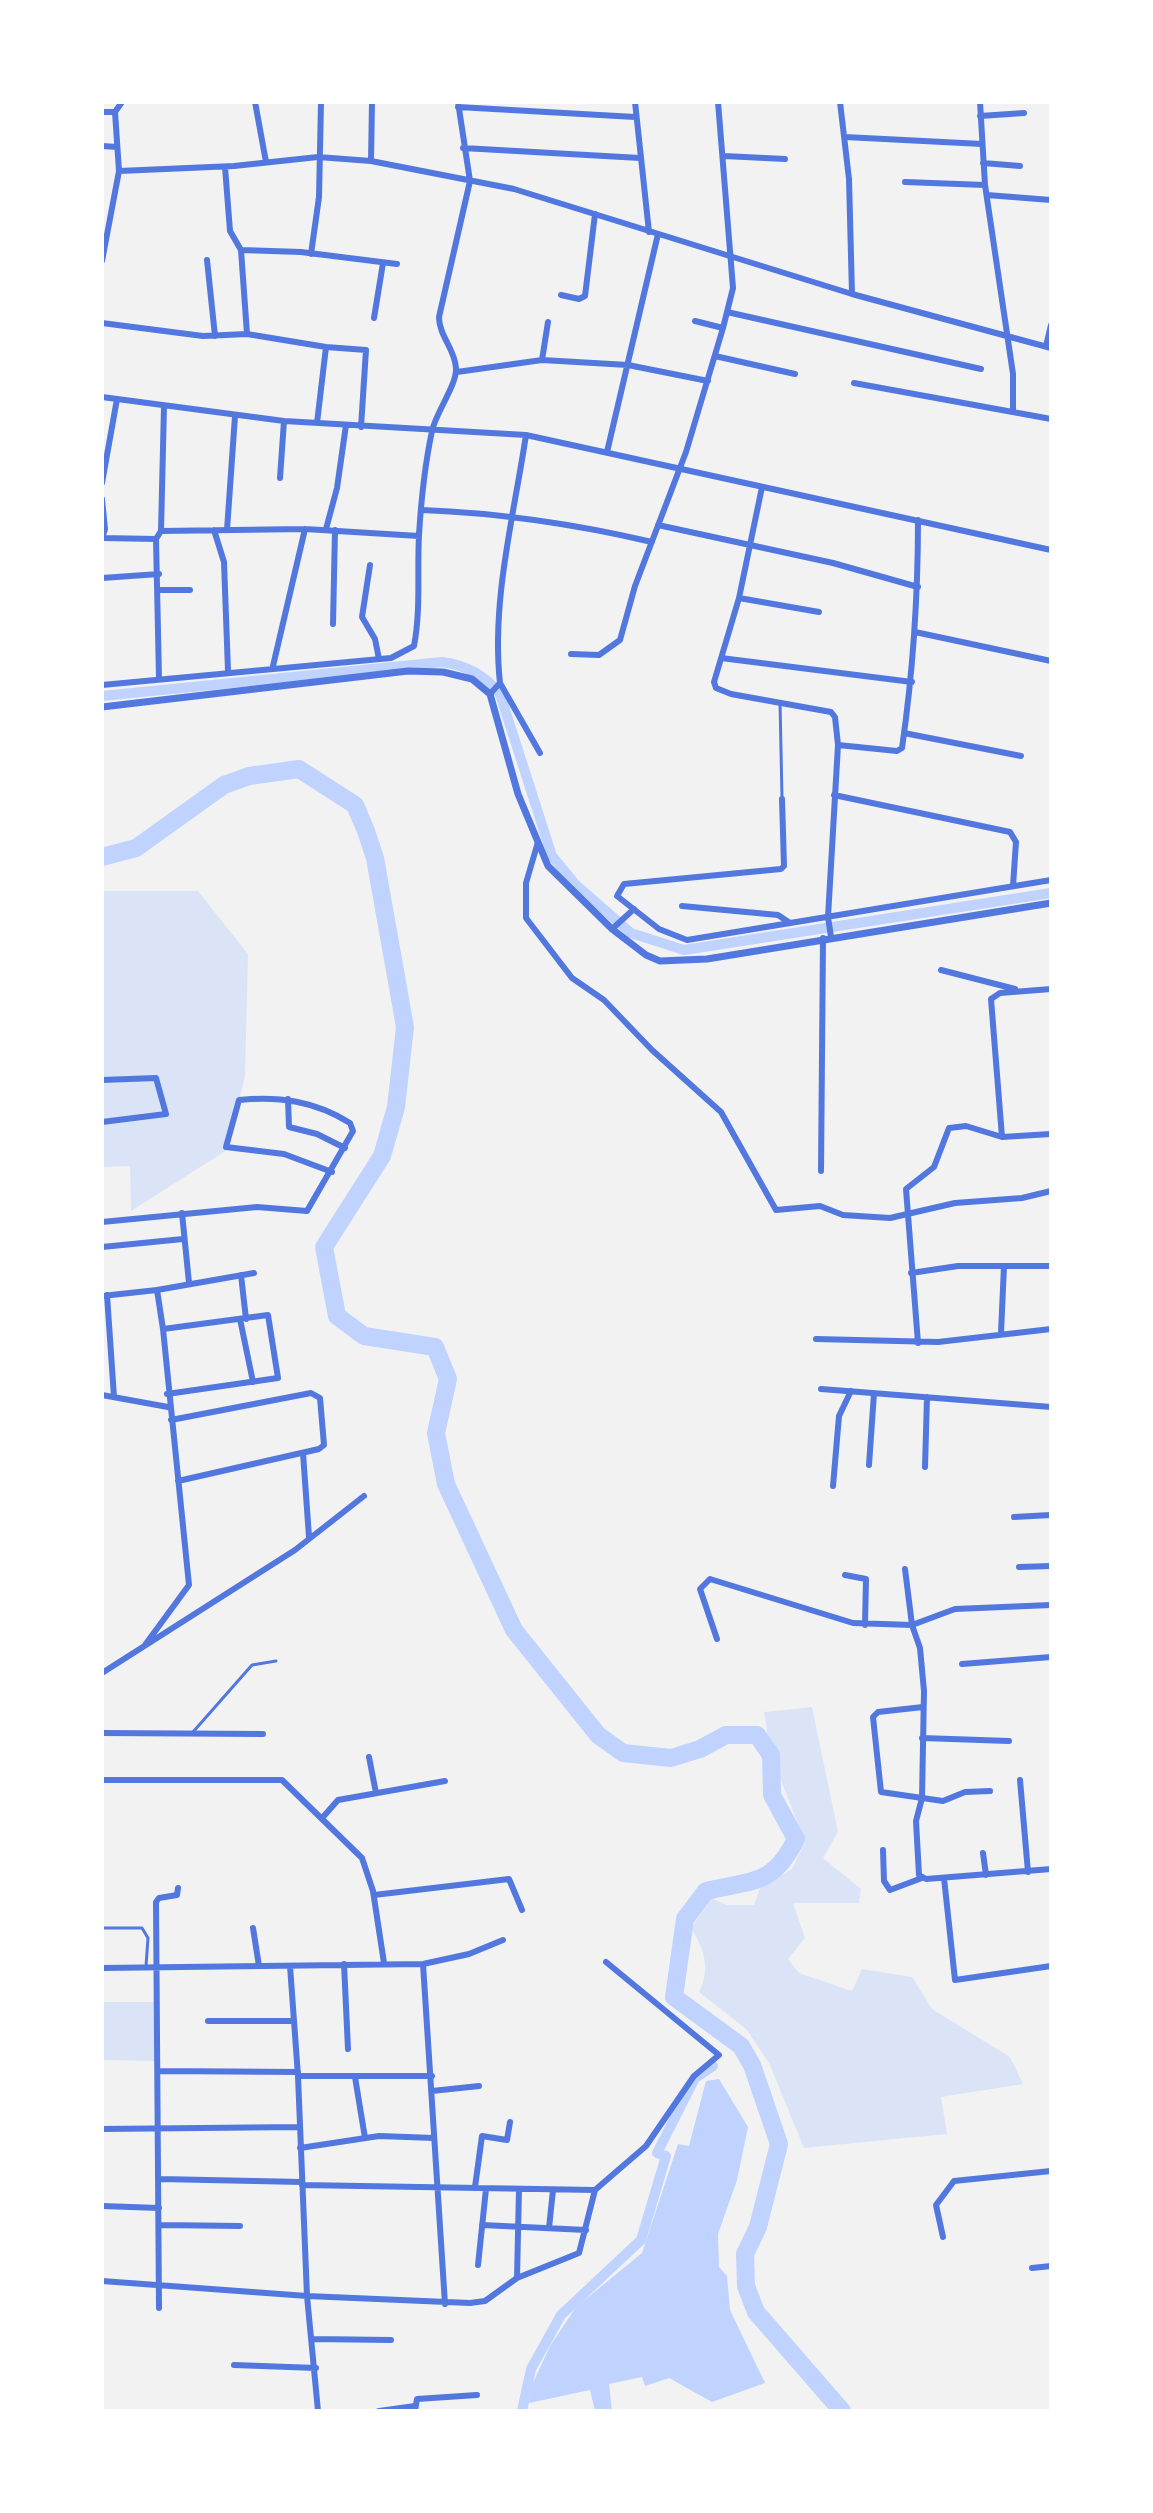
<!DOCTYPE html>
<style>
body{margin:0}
#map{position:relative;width:1153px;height:2513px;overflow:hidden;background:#f2f2f2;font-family:"Noto Serif",serif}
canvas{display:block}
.frame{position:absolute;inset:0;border:104px solid #fff;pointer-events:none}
</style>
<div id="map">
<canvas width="1153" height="2513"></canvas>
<div class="frame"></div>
</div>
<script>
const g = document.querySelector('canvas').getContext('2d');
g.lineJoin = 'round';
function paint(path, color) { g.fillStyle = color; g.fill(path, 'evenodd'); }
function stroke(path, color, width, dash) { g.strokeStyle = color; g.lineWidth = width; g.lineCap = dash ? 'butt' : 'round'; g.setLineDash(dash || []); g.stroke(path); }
paint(new Path2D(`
 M102,891h96l50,63 -3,122 -18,74 -96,61 -1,-45 -28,1z
 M812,1707l26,125 -15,26 38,31 -2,14h-66l12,35 -17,21 11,14 53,18 10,-22 50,8 20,32 78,48 13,27 -82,13 6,37 -143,14 -35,-85 -23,-34 -47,-37c12,-23 5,-43 -8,-64l21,-30 15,7h27l6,-17 32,-19 13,-27 -34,-87 -7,-43z
 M102,2002h53l1,59 -54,-1z`), '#dbe4f7');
paint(new Path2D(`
 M719,2079l29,48 -11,53 -19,54 1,33 8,9 3,34 35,73 -53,19 -43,-24 -24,8 -3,-9 -33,7 3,27h-17l-5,-21 -61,13 3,-18 18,-39 26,-39 66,-54 36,-109 11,2 17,-65z`), '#bfd3fe');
stroke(new Path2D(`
 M102,696l340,-34c24,3 43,13 58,32l52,162 23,28 56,49 53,17 367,-57
 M522,2411l9,-42 30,-54 80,-75 25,-84 -9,-3 38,-75 18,-12`), '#bfd3fe', 10);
stroke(new Path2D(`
 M102,857l34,-9 88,-63 25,-9 50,-7 56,36 11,26 9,27 30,169 -9,80 -14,49 -58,91 13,69 27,20 71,11 13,32 -12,54 10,51 68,146 84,105 25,18 48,5 29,-9 26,-14h31l14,20 1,40 24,44c-23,47 -44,41 -90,52l-21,28 -11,78 67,49 11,19 27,79 -21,83 -13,27 1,32 10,26 86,99`), '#bfd3fe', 18);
stroke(new Path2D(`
 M780,702l2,96
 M193,1732l59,-67 24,-4
 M102,1928h40l6,10 -2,28`), '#5277de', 3);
stroke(new Path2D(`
 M255,102l11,60
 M635,102l14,130
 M840,102l9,77 3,115
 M980,102l5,83 28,189v37
 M458,107l177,10
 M102,112h13
 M980,116l44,-3
 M845,137l137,7
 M102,146l15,1
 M463,148l177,10
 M724,156l61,3
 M371,161l1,-59
 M983,163l37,3
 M225,167l5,64 11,19 6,84
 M119,171l115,-5 84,-9 53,4 143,28 338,105 199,54
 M905,182l80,3
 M987,195l64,5
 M241,250l60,2 96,12
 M311,254l8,-57 2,-95
 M207,260l8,76
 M102,261l17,-90 -4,-59 7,-10
 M561,295l18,4 6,-3 10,-82
 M727,312l254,57
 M374,318l9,-55
 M695,321l28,7
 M102,323l101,13 44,-2 79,13 -9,76
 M1046,346l5,-21
 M326,347l40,3 -5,77
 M715,356l80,18
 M542,360l6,-38
 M457,372l85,-12 86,5 80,16
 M854,383l197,36
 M102,397l182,24 242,14 525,115
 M607,452l51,-218
 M280,478l4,-57
 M102,483l15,-84
 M762,487l-23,111 -25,84 2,6 15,6 100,18 4,5 3,28 -10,172 3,20
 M102,499l3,30 -3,9
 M422,510c79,3 153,14 230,32
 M658,525l175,38 85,24
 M326,529l11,-41 9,-63
 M214,530l10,32 4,109
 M227,530l8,-114
 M161,531l144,-2 114,7
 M102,538l54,1
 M370,565l-8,52 13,22 4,20
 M102,578l57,-4
 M159,590h31
 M739,598l80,14
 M333,624l2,-94
 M915,632l136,29
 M571,654l28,1 21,-15 15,-54 51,-134 37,-124 10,-40 -15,-186
 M721,658l191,24
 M273,666l32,-137
 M159,678l-3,-139 5,-8 3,-125
 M500,683l40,70
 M102,685l289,-27 23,-12c7,-37 3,-73 5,-111 2,-33 6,-71 13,-104 4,-19 25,-46 24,-63 -1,-19 -17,-32 -17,-51l31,-136 -12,-79
 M490,694l10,-11c-9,-81 14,-168 26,-248
 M904,733l117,23
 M838,745l59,6 5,-3c11,-76 16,-151 16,-228
 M834,795l176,37 6,10 -3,44
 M782,799l2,67 -3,3 -157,15 -7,12 42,33 28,11 364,-60
 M538,842l-12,41v35l46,60 32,22 48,50 69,62 55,98 44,-4 23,9 47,3 65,-15 67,-5 29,-7
 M682,906l96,9 12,8
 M612,929l22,-20
 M941,970l74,19
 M102,1080l54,-2 10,36 -64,8
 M288,1099l1,28 28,7 28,14
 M1002,1137l-11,-138 9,-6 51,-4
 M821,1171l2,-233
 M182,1213l7,70
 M102,1222l155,-15 50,4 46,-80 -3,-8c-35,-22 -71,-27 -111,-23l-13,47 58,7 48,18
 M102,1247l81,-8
 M911,1273l47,-7h93
 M241,1275l5,44
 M157,1290l97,-17
 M107,1295l7,102
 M102,1296l55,-6 6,39 26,256 -44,60
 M240,1319l13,63
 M163,1329l105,-14 10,63 -111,16
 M1001,1333l3,-67
 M816,1339l122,3 113,-13
 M918,1343l-12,-154 28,-22 15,-39 17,-2 36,11 49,-3
 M821,1389l230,18
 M102,1395l66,12
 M171,1420l140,-27 9,5 4,47 -5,4 -141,32
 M303,1453l6,84
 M869,1465l5,-72
 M925,1467l2,-70
 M833,1486l6,-70 12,-25
 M1014,1517l37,-2
 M1019,1567l32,-1
 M905,1569l7,56 43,-16 96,-4
 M845,1575l21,4 -1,46
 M717,1639l-17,-50 10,-10 143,44 59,2 8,23 4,43 -2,107 -6,23 3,54 7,4 125,-10
 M962,1664l89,-7
 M102,1673l193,-123 69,-54
 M923,1707l-45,5 -5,5 8,75 62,9 22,-9 25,-1
 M102,1733l161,1
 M922,1738l87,3
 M369,1757l7,36
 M102,1780h180l80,78 11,33 11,72
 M1020,1780l8,92
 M323,1817l15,-17 107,-19
 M883,1850l1,31 6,9 32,-12
 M983,1853l3,22
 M944,1878l11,102 96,-14
 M374,1895l135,-16 13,31
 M253,1928l6,38
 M344,1964l4,85
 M423,1964l22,340
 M290,1966l8,110 9,220 11,115
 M102,1968l321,-4 46,-10 34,-14
 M208,2021h86
 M160,2071l138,1
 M298,2076h134
 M355,2077l10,61
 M432,2091l47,-5
 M102,2129l197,-2
 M300,2148l79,-12 55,2
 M160,2179l142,3
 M302,2185l293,5
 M475,2187l7,-51 25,4 3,-18
 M102,2206l57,2
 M160,2225l80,1
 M482,2225l104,5
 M549,2228l4,-38
 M943,2237l-7,-32 18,-24 97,-10
 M478,2265l8,-76
 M1032,2268l19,-2
 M517,2278l2,-89
 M102,2281l205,15 163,7 15,-2 32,-23 62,-25 16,-63 51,-44 48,-70 25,-21 -113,-93
 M159,2308l-3,-406 3,-4 18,-3 1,-7
 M313,2339l78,1
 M234,2365l82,3
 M379,2411l36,-5
 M415,2411l2,-12 60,-4`), '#5277de', 6);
stroke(new Path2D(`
 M102,707l306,-36 35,1 29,7 18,15 28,100 30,72 64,63 34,26 14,6 47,-2 344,-56`), '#5277de', 7);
</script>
